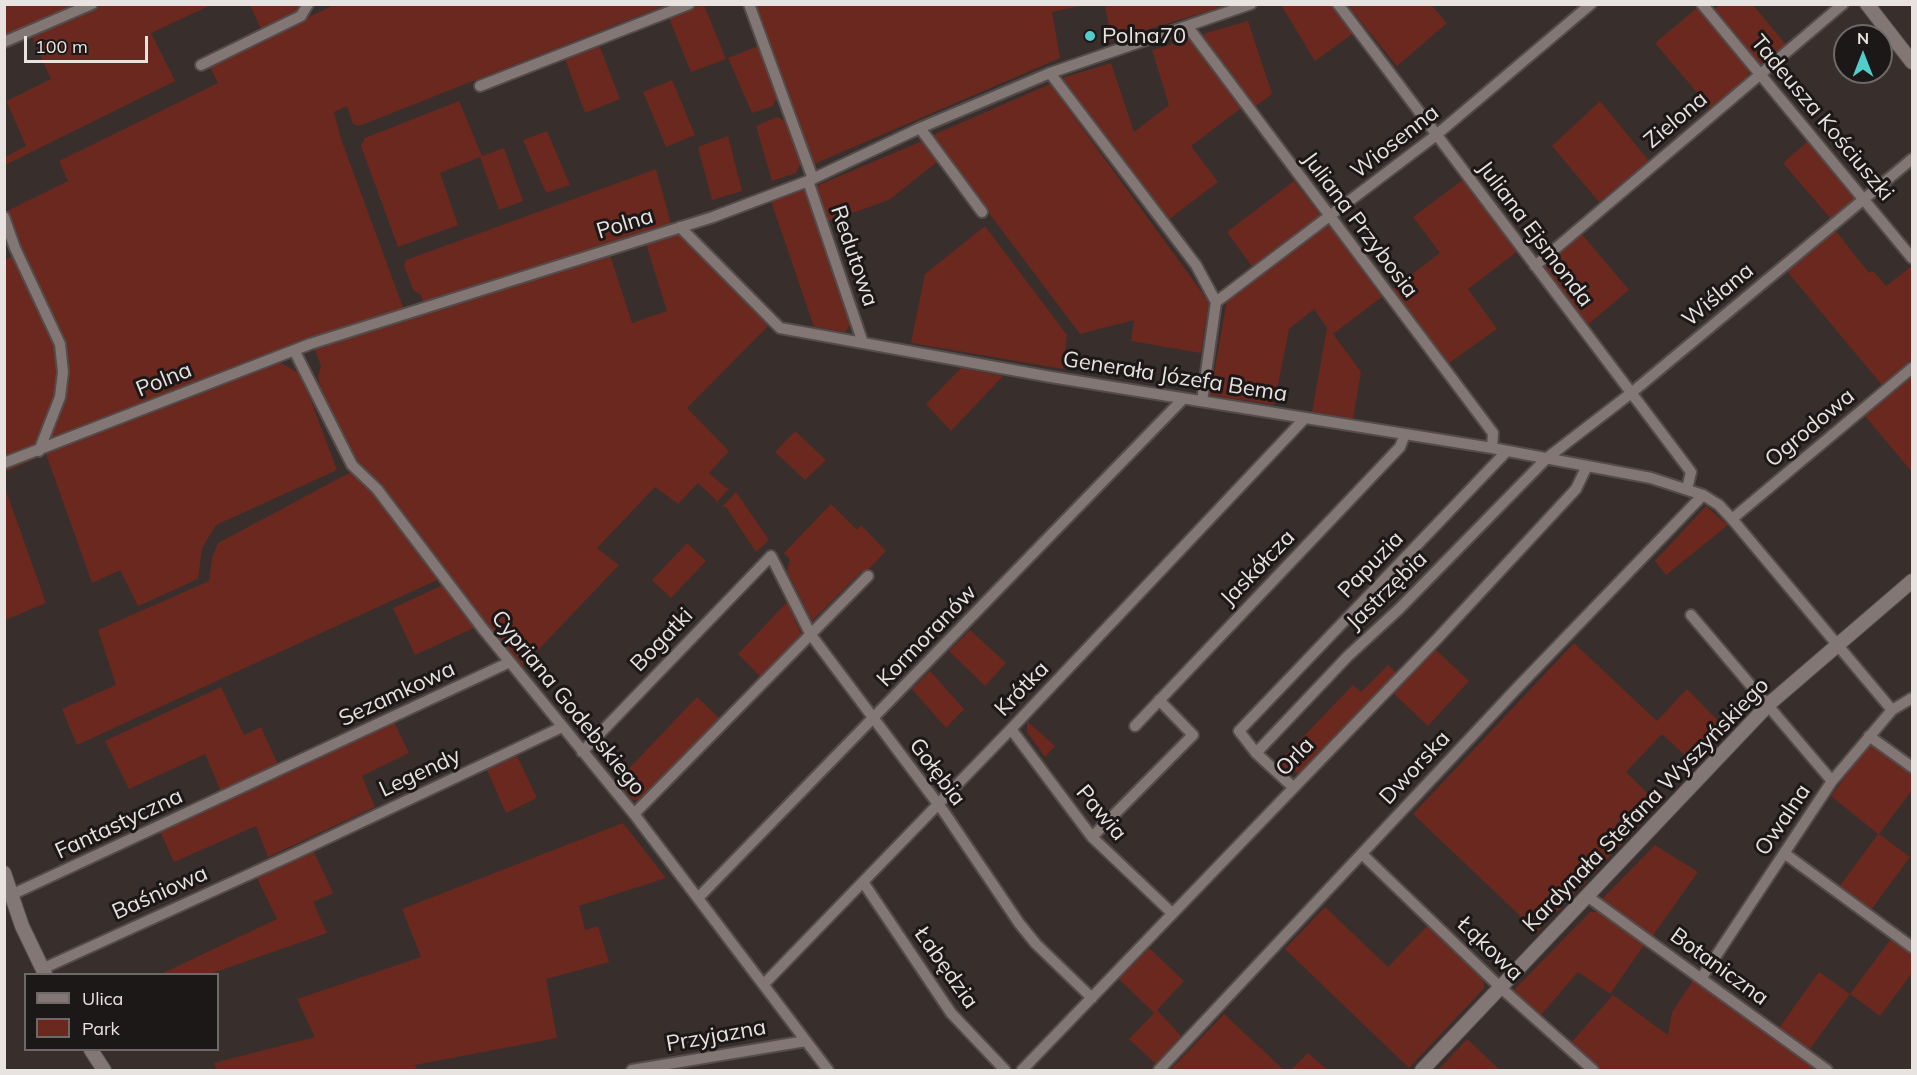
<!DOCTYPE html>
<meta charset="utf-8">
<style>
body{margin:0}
#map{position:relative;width:1917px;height:1075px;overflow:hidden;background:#382f2d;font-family:Mulish,sans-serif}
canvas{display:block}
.frame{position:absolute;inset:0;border:6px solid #e8e2e1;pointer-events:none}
.legend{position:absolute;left:24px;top:973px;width:195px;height:78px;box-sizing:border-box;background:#1c1817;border:2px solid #6e6968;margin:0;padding:8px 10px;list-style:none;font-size:18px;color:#e8e2e1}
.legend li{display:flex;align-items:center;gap:12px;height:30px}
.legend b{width:30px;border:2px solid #6e6968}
.north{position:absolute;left:1833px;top:24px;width:60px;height:60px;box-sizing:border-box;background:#1c1817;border:2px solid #6e6968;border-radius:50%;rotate:0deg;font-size:16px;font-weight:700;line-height:24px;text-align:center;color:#e8e2e1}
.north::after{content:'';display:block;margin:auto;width:21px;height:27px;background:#53cdcb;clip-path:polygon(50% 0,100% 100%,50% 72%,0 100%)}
.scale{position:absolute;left:24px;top:36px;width:124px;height:27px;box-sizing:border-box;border:3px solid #e8e2e1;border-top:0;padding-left:8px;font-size:18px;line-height:21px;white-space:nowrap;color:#e8e2e1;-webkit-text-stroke:4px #1c1817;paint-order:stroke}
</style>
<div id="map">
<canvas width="1917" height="1075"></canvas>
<div class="frame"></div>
<ul class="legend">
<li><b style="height:8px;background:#827775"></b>Ulica</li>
<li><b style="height:16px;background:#6a281e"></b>Park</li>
</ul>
<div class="north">N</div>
<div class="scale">100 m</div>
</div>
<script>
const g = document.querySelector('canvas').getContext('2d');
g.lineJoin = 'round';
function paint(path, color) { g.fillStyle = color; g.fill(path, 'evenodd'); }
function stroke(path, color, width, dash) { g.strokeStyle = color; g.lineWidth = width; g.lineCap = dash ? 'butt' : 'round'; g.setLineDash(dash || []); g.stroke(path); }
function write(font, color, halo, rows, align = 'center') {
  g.font = font + ' Mulish,sans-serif'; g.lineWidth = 6; g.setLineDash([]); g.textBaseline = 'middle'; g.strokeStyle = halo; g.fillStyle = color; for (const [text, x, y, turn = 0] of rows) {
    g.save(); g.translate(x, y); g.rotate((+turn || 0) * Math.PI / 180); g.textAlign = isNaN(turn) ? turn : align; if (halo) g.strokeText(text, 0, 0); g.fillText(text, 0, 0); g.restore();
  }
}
paint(new Path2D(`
 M5,4l71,1 -71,32z
 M105,4l106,1 -60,28 24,48 -170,84v-8l21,-11 -21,-48 2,3 44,-22 -19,-42z
 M1105,4h122v1l-116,36z
 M250,5h53l-3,7 -38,19z
 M334,5h332l-307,121 -6,-2 -6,-18 -13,6 7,27 63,171 -126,40 -235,97 3,6 231,-92 24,13 36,96 -121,55 -14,23 -4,31 -60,27 -18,-36 -28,13 -46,-129 -41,18v-212l15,-8 -13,-41 61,-30 -9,-20 159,-78 -9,-18z
 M700,5h4l22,54 -35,13 -22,-54z
 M756,5v-1l330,1 -34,7 8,46 -246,106z
 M1281,5h52l21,28 -39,28z
 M1347,5h84l16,18 -50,43z
 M1720,5h33l34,41 -26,22 -48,-58z
 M1697,8l51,59 1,11 -38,31 -56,-66z
 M1248,21l24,73 -19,14 -50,-69v-5z
 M1189,39l52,69 -50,38 27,36 -50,38 -106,-142 49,-15 23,69 35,-27 -17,-55z
 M599,45l21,54 -35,14 -20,-54z
 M758,46l19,51 -4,9 -21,7 -24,-55z
 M672,80l23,55 -29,12 -23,-55z
 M1050,84l159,218 -8,51 -70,-12 3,-21 -54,14 -149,-198z
 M459,101l23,55 22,-8 19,53 -24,9 -19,-53 -40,16 18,52 -60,22 -37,-101 4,-8z
 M1600,101l49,60 -50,41 -47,-56z
 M777,117l8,4 16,42 -5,10 -24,8 -16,-55z
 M547,131l23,54 -24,8 -23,-53z
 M728,136l14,55 -30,9 -14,-53z
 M922,141l15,21 -48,38 -62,22 -13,-35z
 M1808,141l48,57 -25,21 -48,-56z
 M656,169l15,55 -247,80 -3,-9 -7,-4 -10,-25 2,-6z
 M1464,179l54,72 -50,38 29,40 -51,36 -56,-74 50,-38 -27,-36z
 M1294,181l28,36 -69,51 -26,-36z
 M805,189l47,133 -7,10 -31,-5 -43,-126z
 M1328,224l54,73 -49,37 28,38 -8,47 -41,-7 15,-84 -13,-19 -25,20 -15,76 -64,-10 17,-95z
 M985,226l82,109 -4,34 -152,-26 14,-69z
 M1835,230l34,43 4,-2 13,15 26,-20v93l-30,26 -96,-115z
 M679,233l89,93 -81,82 42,43 -20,22 17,15 4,-1 -14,16v-3l-18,-17 -20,21 -23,-17 -58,61 22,17 -98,103 -38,-45 -113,-148 -14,-15 -34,-67 -4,-16 3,-11 -7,-19 296,-92 22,68 35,-12 -21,-67z
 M1581,233l48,57 -43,36 -44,-60z
 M961,368l42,8 -52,55 -25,-27z
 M1912,376v96l-47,-56z
 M795,431l31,29 -21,20 -30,-28z
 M351,472l13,10 75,97 -362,166 -15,-36 54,-24 -18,-55 111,-49 3,-23 6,-15z
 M5,488l41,115 -41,17h-1z
 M736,492l33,48 -13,12 -30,-45h-4z
 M831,504l26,26 4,-5 25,26 -21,22 -4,-1 -49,49 -25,-50 3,-12 -6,-6z
 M1706,506l22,19 -62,50 -11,-14z
 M687,543l19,18 -35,37 -19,-18z
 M443,585l33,42 -61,28 -22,-47z
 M787,602l15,34 -38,40h-4l-22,-22z
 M970,630l36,33 -21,23 -36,-35z
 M1574,643l83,78 30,-32 41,42 -32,35 -34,-32 -36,38 33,33 -122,127 -124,-118z
 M1435,649l34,32 -41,45 -36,-34z
 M1388,665l9,9 -95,99 -15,-1 -10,-8 76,-79 8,7z
 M930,671l34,38 -18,19 -34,-39z
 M221,687l23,48 17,-8 18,40 -57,27 -17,-40 -76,35 -24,-48z
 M697,697l22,21 -78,83 -9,-1 -14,-20z
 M1027,721l28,25 -10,11 -18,-25z
 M394,722l15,31 -47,23 13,31 -107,50 -12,-31 -82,36 -14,-31z
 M1869,744l43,30v16l-33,44 31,23 -39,53 -32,-23 39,-53 -47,-38z
 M517,756l20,42 -31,15 -19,-43z
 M623,823l43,55 -87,28 6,24 13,-4 11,36 -63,17 11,59 -142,27 2,5h-200l-3,-7 101,-26 -18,-38 124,-42 -19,-48z
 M1655,845l43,27 -47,66 -52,-36z
 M313,850l20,43 -20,9 14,31 -117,41h-49l116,-55 -21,-43z
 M1325,907l63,60 39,-41 57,54v8l-75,80 -124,-119z
 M1590,912h13l43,30 -36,52 -32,-22 -38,44 -27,-25z
 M1891,939l21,15v19l-32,43 -30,-22 -41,56 -30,-22 40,-56 31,22z
 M1149,948l35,33 -27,29 24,26 -25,28 -27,-25 25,-26 -35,-34z
 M1690,973l130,97h-221l-29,-26 43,-49 55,40 4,-23 20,-30z
 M1224,1014l60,56h-114z
 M1467,1039l33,31h-62z
 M1308,1053l19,17h-36z`), '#6a281e');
const street = new Path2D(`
 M749,4l64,175
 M1338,4l353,468 -4,17
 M1702,4l210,254
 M1188,27l305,406 -1,15
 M4,42l88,-38
 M201,65l100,-49 7,-12
 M1050,73l146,192 20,37 -14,99
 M480,86l209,-82
 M920,128l62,84
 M808,181l55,162
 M4,217l11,31 45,96 3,28 -3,25 -21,54
 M680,227l100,101 271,49 441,71 159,30 52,17 16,10 13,14 160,191
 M1535,266l308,-262
 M1216,302l219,-166 156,-132
 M294,350l58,115 25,24 106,140 151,185 194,256
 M4,463l306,-119 403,-127 95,-36 112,-53 130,-55 201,-69
 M1732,519l180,-151
 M1691,615l141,166
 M1135,726l265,-279 5,-13
 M1011,729l81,108 80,76
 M1869,736l43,31
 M582,752l189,-196 40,79 133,177 75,111 17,21 56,54
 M1256,753l92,-97 51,-47 148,-151 83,-64 282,-235
 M1293,787l-37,-34 -17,-22 267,-279
 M634,814l234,-238
 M1092,837l101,-102 -34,-35
 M1784,853l128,94
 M1362,854l138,133 93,83
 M863,882l88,131 54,57
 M11,895l499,-233
 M1587,896l240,174
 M698,898l485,-499
 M42,969l252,-115 268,-127
 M1702,977l130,-196 60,-71 20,-12
 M764,984l247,-255 294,-311
 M632,1070l174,-29
 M1022,1070l415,-431 139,-150 11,-23
 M1159,1070l358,-382 186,-193`);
const secondary = new Path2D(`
 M1867,4l45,58
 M4,873l18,53 23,48
 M91,1050l13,20
 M1422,1070l347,-366 143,-123`);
stroke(street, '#534c4b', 14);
stroke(secondary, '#534c4b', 16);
stroke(street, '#827775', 10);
stroke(secondary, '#827775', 14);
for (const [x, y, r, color] of [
 [1090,36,6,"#53cdcb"]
]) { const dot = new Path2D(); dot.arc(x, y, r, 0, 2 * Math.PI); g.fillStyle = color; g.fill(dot); stroke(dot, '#1c1817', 2); }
write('22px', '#e8e2e1', '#1c1817', [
 ["Polna70",1102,36]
], 'left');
write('22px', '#e8e2e1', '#1c1817', [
 ["Tadeusza Kościuszki",1822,118,50],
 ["Zielona",1676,120,-40],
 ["Wiosenna",1395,142,-38],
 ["Polna",625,224,-17],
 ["Juliana Przybosia",1360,225,53],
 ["Juliana Ejsmonda",1535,234,53],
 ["Redutowa",854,256,71],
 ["Wiślana",1718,295,-40],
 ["Generała Józefa Bema",1175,377,9],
 ["Polna",164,380,-22],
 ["Ogrodowa",1810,428,-40],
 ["Papuzia",1371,565,-46],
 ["Jaskółcza",1258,568,-46],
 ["Jastrzębia",1387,591,-44],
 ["Kormoranów",927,636,-46],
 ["Bogatki",662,640,-46],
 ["Krótka",1022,689,-46],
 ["Sezamkowa",397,694,-25],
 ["Cypriana Godebskiego",568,703,51],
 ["Orla",1295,757,-46],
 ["Dworska",1415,768,-47],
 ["Gołębia",937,772,53],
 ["Legendy",420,773,-25],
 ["Kardynała Stefana Wyszyńskiego",1646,805,-46],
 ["Pawia",1101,813,50],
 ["Owalna",1783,820,-56],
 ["Fantastyczna",119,824,-25],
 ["Baśniowa",160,893,-24],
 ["Łąkowa",1490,949,44],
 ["Botaniczna",1719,967,36],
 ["Łabędzia",946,968,55],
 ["Przyjazna",716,1036,-10]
]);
</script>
